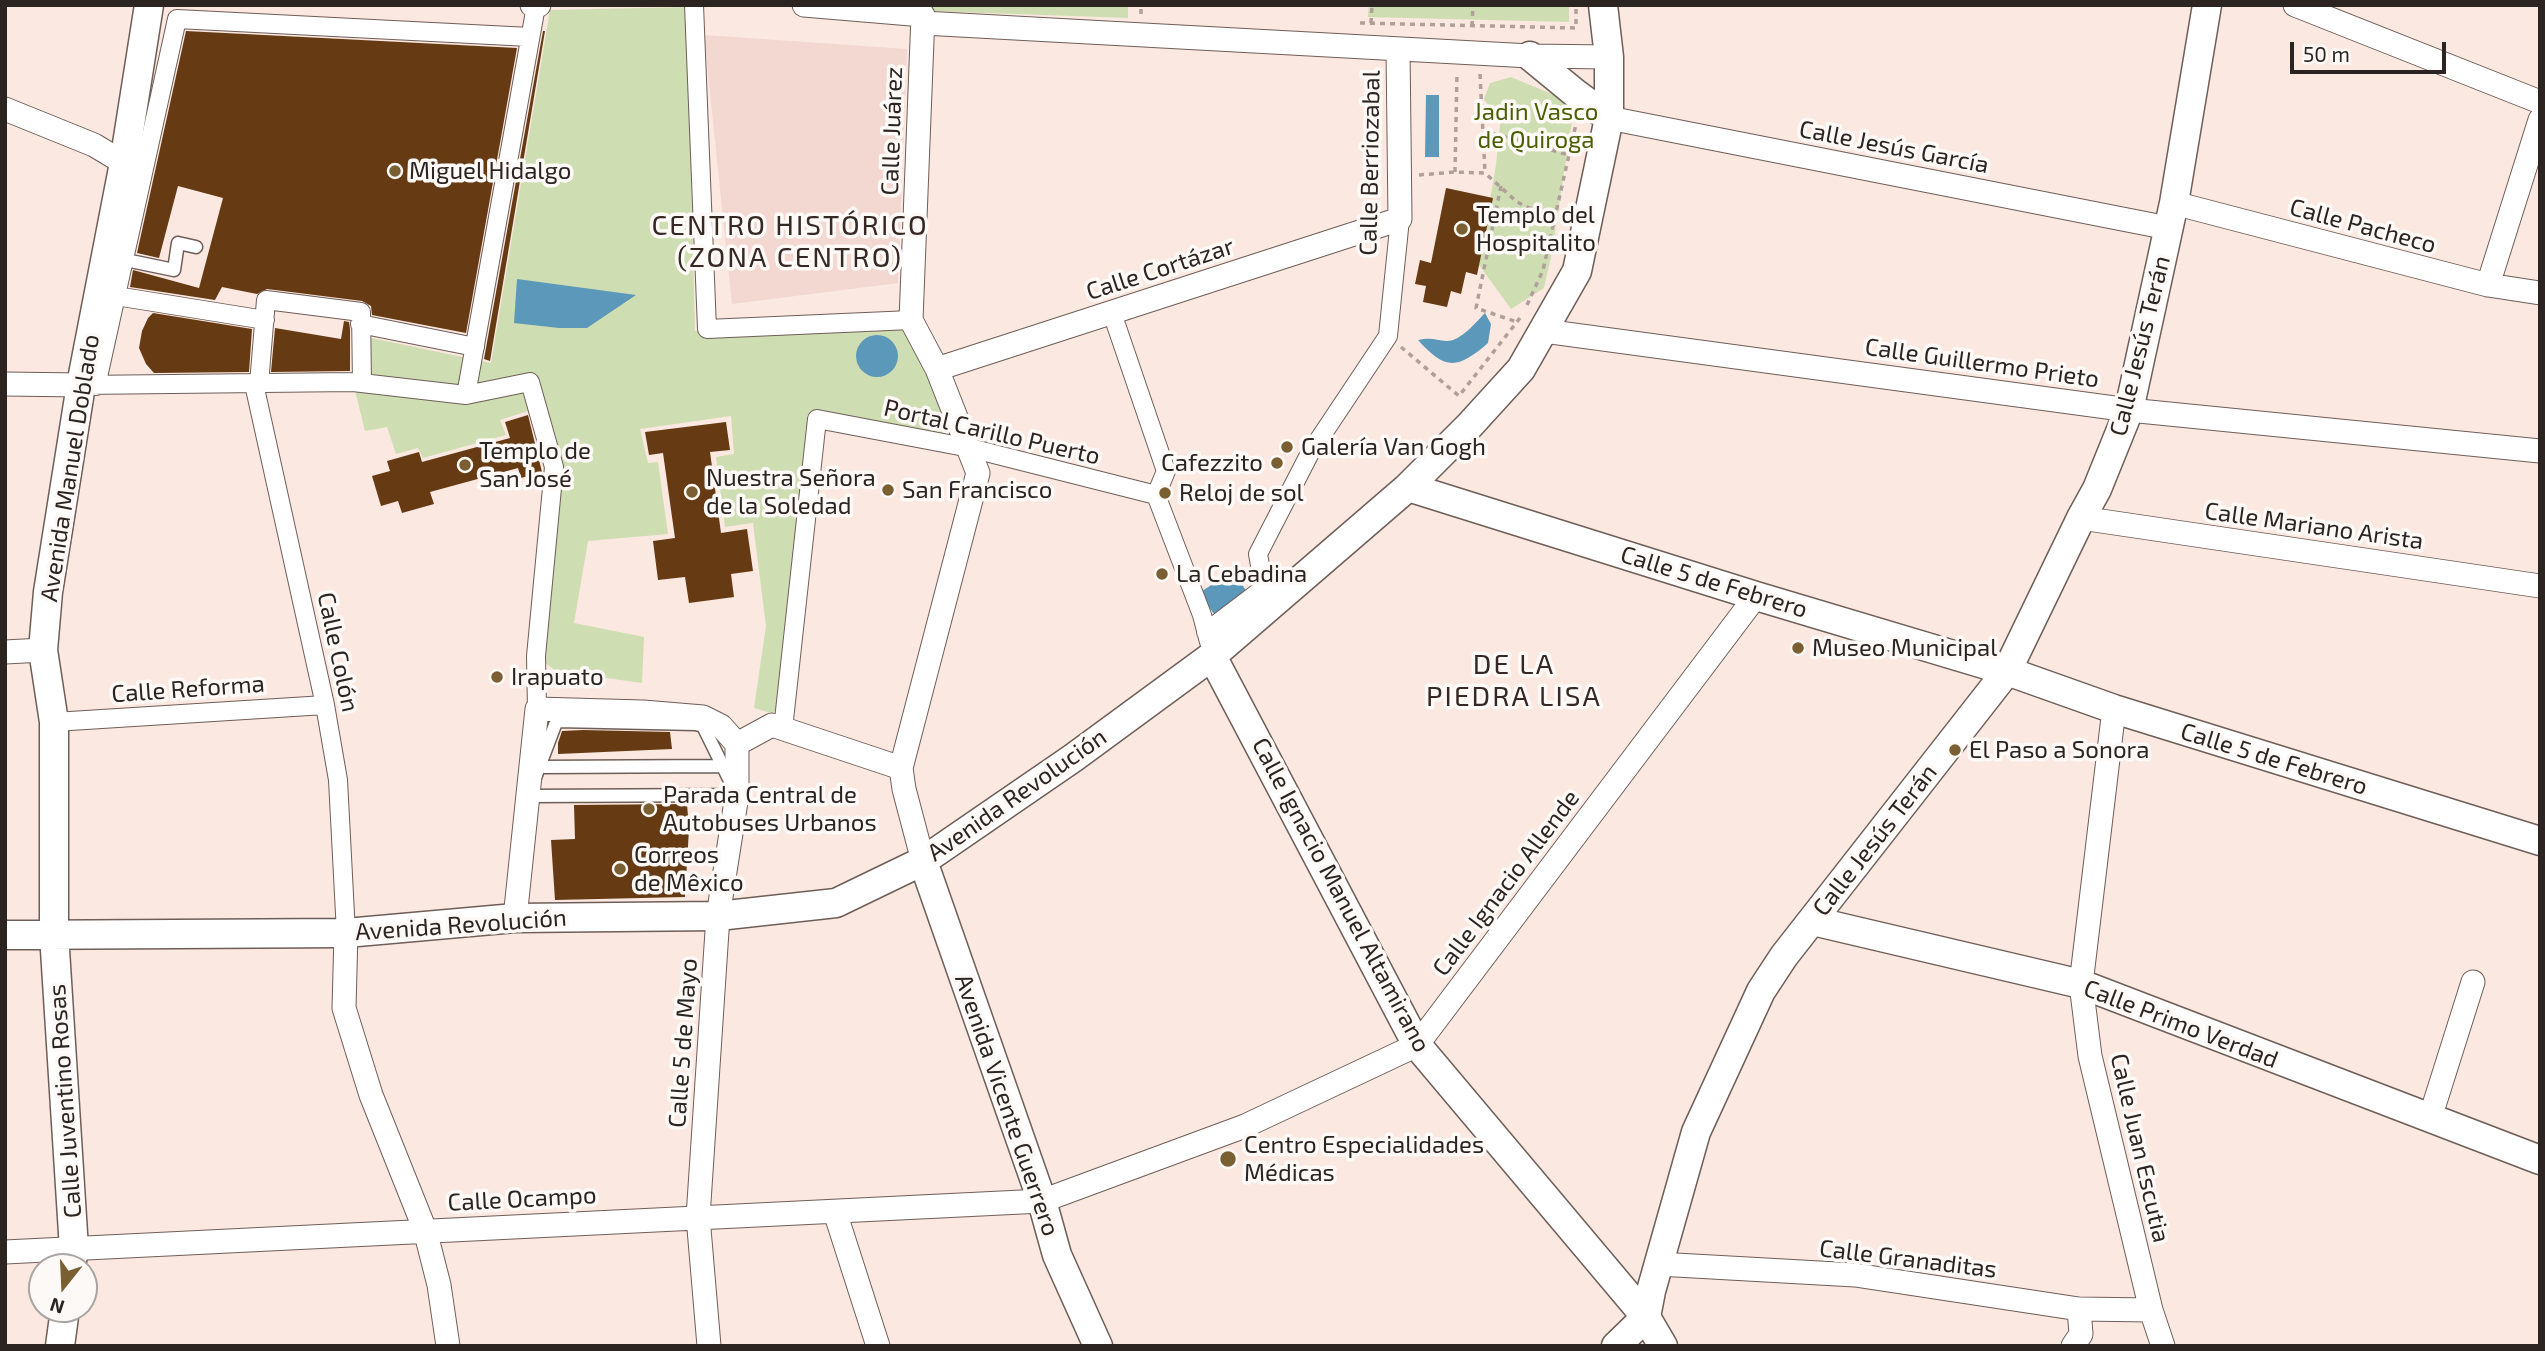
<!DOCTYPE html>
<meta charset="utf-8">
<style>
body{margin:0}
#map{position:relative;width:2545px;height:1351px;overflow:hidden;background:#fbe8e0;font-family:"Exo 2",sans-serif}
canvas{display:block}
.frame{position:absolute;inset:0;border:7px solid #2b2421;pointer-events:none}
.north{position:absolute;left:28px;top:1253px;width:70px;height:70px;box-sizing:border-box;background:#fdf9f7;border:2px solid #a9a4a1;border-radius:50%;rotate:198deg;font-size:19px;font-weight:700;line-height:28px;text-align:center;color:#2b2421}
.north::after{content:'';display:block;margin:auto;width:24px;height:32px;background:#795f31;clip-path:polygon(50% 0,100% 100%,50% 72%,0 100%)}
.scale{position:absolute;left:2290px;top:42px;width:156px;height:32px;box-sizing:border-box;border:4px solid #2b2421;border-top:0;padding-left:9px;font-size:21px;line-height:24px;white-space:nowrap;color:#2b2421;-webkit-text-stroke:5px #fdf9f7;paint-order:stroke}
</style>
<div id="map">
<canvas width="2545" height="1351"></canvas>
<div class="frame"></div>
<div class="north">N</div>
<div class="scale">50 m</div>
</div>
<script>
const g = document.querySelector('canvas').getContext('2d');
g.lineJoin = 'round';
function paint(path, color) { g.fillStyle = color; g.fill(path, 'evenodd'); }
function stroke(path, color, width, dash) { g.strokeStyle = color; g.lineWidth = width; g.lineCap = dash ? 'butt' : 'round'; g.setLineDash(dash || []); g.stroke(path); }
function write(font, color, halo, rows, align = 'center') {
  g.font = font + ' "Exo 2",sans-serif'; g.lineWidth = 7; g.setLineDash([]); g.textBaseline = 'middle'; g.strokeStyle = halo; g.fillStyle = color; for (const [text, x, y, turn = 0] of rows) {
    g.save(); g.translate(x, y); g.rotate((+turn || 0) * Math.PI / 180); g.textAlign = isNaN(turn) ? turn : align; if (halo) g.strokeText(text, 0, 0); g.fillText(text, 0, 0); g.restore();
  }
}
paint(new Path2D(`
 M704,35l203,14 -9,234 -166,21z`), '#f2d8d1');
paint(new Path2D(`
 M930,5h198v13l-198,-7z
 M1369,5h200v17l-201,-5z
 M687,7l8,324 207,-6 33,54 11,57 -129,-16 -36,289 -10,4 -17,-5 12,-82 -13,-103 -28,4 -9,-70 18,-3 -3,-38 -91,13 8,34 10,-1 10,72 -80,7 -14,82 70,14 -2,46 -86,-12 -20,-15 14,-183 -22,-62 -28,9 6,15 -83,23 -5,-10 -22,6 -9,-27 -22,4 -12,-49 4,-47 134,28 59,-353zM882,336l11,7 4,6 -35,21 -6,-11z
 M1511,77l55,23 8,8 -23,149 -7,31 -33,21 -32,-44 17,-100 5,-49 -9,-6 -8,-11 6,-16z`), '#cfddb3');
paint(new Path2D(`
 M1426,95h13v62h-14z
 M517,279l119,16 -49,33h-28l-45,-5z
 M1485,313l6,11 -3,19c-31,27 -43,27 -70,-3 13,-3 17,0 29,1 14,0 29,-19 38,-28z
 M856 356a21 21 0 1 1 42 0a21 21 0 1 1-42 0Z
 M1233,571l14,21 -33,22 -15,-21z`), '#5c98b9');
paint(new Path2D(`
 M186,31l331,17 -51,285 -94,-18 -1,-9 -9,-5 -95,-12 -10,5 -35,-7 -7,13 -85,-13 3,-17 66,18 24,-90 -45,-12 -19,72 -22,-5z
 M543,31h2l-55,330 -6,-2z
 M1446,188l47,10 -16,77 -11,-3 -5,22 -10,-3 -4,16 -24,-5 3,-16 -11,-2 5,-24 11,3z
 M153,313l99,16 -3,43 -95,1 -8,-9 -7,-16 3,-17 6,-13z
 M344,321l5,1 1,7v42l-79,1 4,-44 66,11z
 M528,415l14,57 -21,6 -3,-10 -88,24 4,12 -32,9 -4,-12 -17,5 -9,-30 18,-5 -3,-10 32,-9 3,10 88,-24 -5,-16z
 M726,422l4,28 -20,2 11,81 26,-4 6,42 -22,3 3,23 -45,6 -4,-26 -27,3 -5,-39 22,-3 -12,-85 -14,2 -4,-23z
 M583,730l87,2 2,17 -114,5v-11l4,-12z
 M687,804l2,25 -4,68 -130,3 -4,-60 24,-1 -1,-34z`), '#663b14');
const service = new Path2D(`
 M116,258l58,12 4,-27 18,4
 M558,721l138,3 7,2 34,69 -209,1 27,-71z
 M541,767l183,-1`);
const pedestrian = new Path2D(`
 M694,5l13,324 204,-9
 M116,296l149,24
 M1112,313l54,158 -10,24 46,120 7,27
 M360,324l115,23
 M254,384l71,321 13,75 8,153
 M259,384l7,-84 95,12 1,71
 M81,385l272,-3 113,13 64,-13 24,85 -18,189 1,53
 M96,386l81,-367 353,18
 M466,395l70,-389
 M1206,632l58,-44 -6,-34 52,-101 78,-117 12,-117
 M54,722l271,-17
 M783,729l34,-310 153,29 186,47`);
const minor = new Path2D(`
 M532,5h7
 M804,5l119,10 -12,305 26,49 41,104 -77,295 3,21 19,72
 M2295,5l245,97
 M923,23l607,33 79,1
 M5,109l89,36 30,18
 M1609,118l559,110
 M2174,203l314,82 52,8
 M2488,285l52,-165
 M1544,331l585,79 411,41
 M937,369l463,-150 -2,-170
 M5,384l76,1
 M2081,518l459,68
 M5,652l38,-2
 M2114,709l-33,275 9,72 61,254 12,36
 M737,744l35,-19 129,43
 M515,918l22,-209 106,3 60,5 18,9 16,18
 M346,933l-2,75 27,87 54,135 14,55 9,61
 M2430,1118l43,-136
 M835,1212l43,134
 M5,1252l1037,-51 203,-75 172,-81 339,-449
 M1658,1264l197,11 224,34 72,1
 M709,1346l-11,-129 20,-301 19,-121v-51
 M2073,1346l8,-12 -2,-25`);
const tertiary = new Path2D(`
 M1530,56l45,37 34,25
 M1408,487l348,109 251,75 107,38 426,132
 M1212,656l205,389 229,272 17,29
 M923,861l119,340 15,54 41,91
 M1813,921l268,63 459,176
 M5,935l341,-2 169,-15 203,-2 118,-13 87,-42 150,-103 139,-102 196,-169 62,-62 51,-56 56,-98 32,-153v-61l-6,-52
 M71,1267l3,-18 -20,-315v-212l-11,-72 5,-58 33,-207 43,-222 25,-158
 M60,1346l5,-37
 M1616,1346l30,-29 5,-26 45,-159 65,-141 23,-35 223,-285 74,-153 16,-29 32,-79 45,-207 33,-198`);
stroke(service, '#6e5e58', 15);
stroke(pedestrian, '#6e5e58', 20);
stroke(minor, '#6e5e58', 25);
stroke(tertiary, '#6e5e58', 31);
stroke(new Path2D(`
 M1141,14v-9
 M1360,23l216,5v-23
 M1371,23l1,-18
 M1472,26l1,-21
 M1480,74l5,99
 M1484,131l85,24
 M1455,172l2,-99
 M1419,175l36,-3 30,1 32,29 39,19
 M1501,186l-25,122 41,14
 M1527,305l16,-35 33,-146
 M1401,347l58,49 61,-78`), '#afa09a', 3.5, [5, 5]);
stroke(service, '#fff', 12);
stroke(pedestrian, '#fff', 18);
stroke(minor, '#fff', 23);
stroke(tertiary, '#fff', 28);
for (const [x, y, r, color] of [
 [395,171,7,"#795f31"],
 [1462,229,7,"#795f31"],
 [1287,447,7,"#795f31"],
 [1277,463,7,"#795f31"],
 [465,465,7,"#795f31"],
 [888,490,7,"#795f31"],
 [692,492,7,"#795f31"],
 [1165,493,7,"#795f31"],
 [1162,574,7,"#795f31"],
 [1798,648,7,"#795f31"],
 [497,677,7,"#795f31"],
 [1955,750,7,"#795f31"],
 [649,809,7,"#795f31"],
 [620,869,7,"#795f31"],
 [1228,1159,9,"#795f31"]
]) { const dot = new Path2D(); dot.arc(x, y, r, 0, 2 * Math.PI); g.fillStyle = color; g.fill(dot); stroke(dot, '#fdf9f7', 2.5); }
write('24px', '#4a5f03', '#fdf9f7', [
 ["Jadin Vasco",1536,112],
 ["de Quiroga",1536,140]
]);
write('24px', '#2b2421', '#fdf9f7', [
 ["Calle Juárez",892,131,-88],
 ["Calle Jesús García",1894,147,11],
 ["Calle Berriozabal",1370,163,-89],
 ["Calle Pacheco",2363,226,15],
 ["Calle Cortázar",1160,269,-18],
 ["Calle Jesús Terán",2140,346,-76],
 ["Calle Guillermo Prieto",1982,363,8],
 ["Portal Carillo Puerto",992,432,13],
 ["Avenida Manuel Doblado",70,468,-81],
 ["Calle Mariano Arista",2314,526,8],
 ["Calle 5 de Febrero",1714,582,17],
 ["Calle Colón",338,652,78],
 ["Calle Reforma",188,689,-4],
 ["Calle 5 de Febrero",2274,759,17],
 ["Avenida Revolución",1017,795,-35],
 ["Calle Jesús Terán",1875,840,-52],
 ["Calle Ignacio Allende",1506,883,-53],
 ["Calle Ignacio Manuel Altamirano",1341,895,62],
 ["Avenida Revolución",461,925,-4],
 ["Calle Primo Verdad",2181,1024,21],
 ["Calle 5 de Mayo",683,1043,-86],
 ["Calle Juventino Rosas",65,1101,-94],
 ["Avenida Vicente Guerrero",1007,1105,71],
 ["Calle Juan Escutia",2140,1148,77],
 ["Calle Ocampo",522,1199,-3],
 ["Calle Granaditas",1908,1259,7]
]);
write('24px', '#2b2421', '#fdf9f7', [
 ["Miguel Hidalgo",409,171],
 ["Templo del",1476,215],
 ["Hospitalito",1476,243],
 ["Galería Van Gogh",1301,447],
 ["Templo de",479,451],
 ["San José",479,479],
 ["Cafezzito",1263,463,"right"],
 ["Nuestra Señora",706,478],
 ["de la Soledad",706,506],
 ["San Francisco",902,490],
 ["Reloj de sol",1179,493],
 ["La Cebadina",1176,574],
 ["Museo Municipal",1812,648],
 ["Irapuato",511,677],
 ["El Paso a Sonora",1969,750],
 ["Parada Central de",663,795],
 ["Autobuses Urbanos",663,823],
 ["Correos",634,855],
 ["de Mêxico",634,883],
 ["Centro Especialidades",1244,1145],
 ["Médicas",1244,1173]
], 'left');
g.letterSpacing = '2px';
write('28px', '#362823', '#fdf9f7', [
 ["CENTRO HISTÓRICO",790,226],
 ["(ZONA CENTRO)",790,258],
 ["DE LA",1514,665],
 ["PIEDRA LISA",1514,697]
]);
g.letterSpacing = '0px';
</script>
